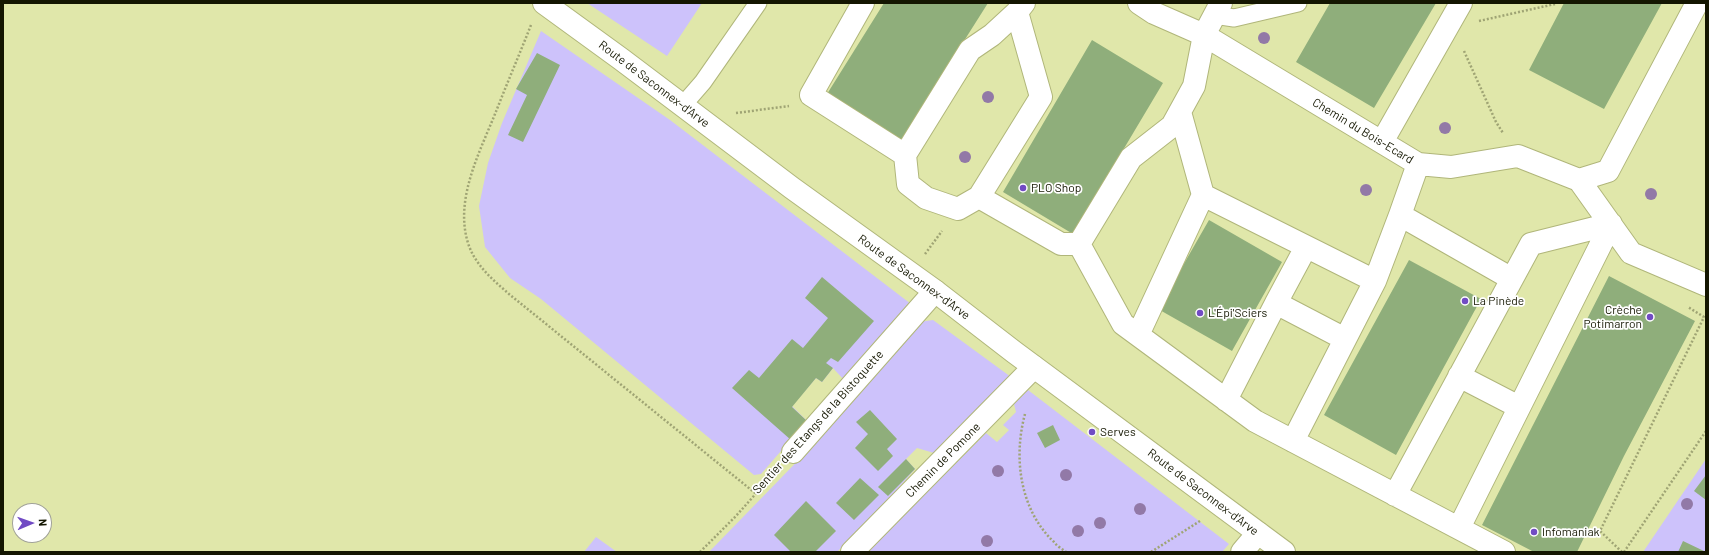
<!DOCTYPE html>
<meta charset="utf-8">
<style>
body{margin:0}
#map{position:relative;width:1709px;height:555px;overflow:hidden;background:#e0e7aa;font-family:Barlow,sans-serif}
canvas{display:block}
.frame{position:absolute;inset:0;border:4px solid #141601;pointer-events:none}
.north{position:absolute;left:12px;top:503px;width:40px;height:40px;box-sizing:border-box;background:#fff;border:1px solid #a1a299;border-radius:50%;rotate:88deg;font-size:11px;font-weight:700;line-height:16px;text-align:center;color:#141601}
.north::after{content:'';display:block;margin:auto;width:14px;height:18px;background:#714bc4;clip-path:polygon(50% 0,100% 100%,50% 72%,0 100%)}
</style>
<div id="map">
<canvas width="1709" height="555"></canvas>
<div class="frame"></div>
<div class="north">N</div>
</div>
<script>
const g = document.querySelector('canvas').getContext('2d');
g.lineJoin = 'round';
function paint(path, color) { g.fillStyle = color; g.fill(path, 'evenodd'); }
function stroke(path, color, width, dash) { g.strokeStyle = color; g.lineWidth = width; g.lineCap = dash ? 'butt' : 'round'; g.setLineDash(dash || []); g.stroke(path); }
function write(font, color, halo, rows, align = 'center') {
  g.font = font + ' Barlow,sans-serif'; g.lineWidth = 3.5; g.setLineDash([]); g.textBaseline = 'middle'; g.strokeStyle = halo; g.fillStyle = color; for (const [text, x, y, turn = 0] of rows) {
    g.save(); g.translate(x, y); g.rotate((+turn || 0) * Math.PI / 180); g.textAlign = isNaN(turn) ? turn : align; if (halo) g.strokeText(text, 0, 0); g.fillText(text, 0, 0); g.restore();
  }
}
paint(new Path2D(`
 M587,3h115l-35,53z
 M541,31l129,89 241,184 -67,76 -11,-12 -11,14 -6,-4 -24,28 15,15 -46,53 -7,1 -213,-176 -31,-21 -25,-31 -6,-41 9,-43 14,-40z
 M933,320l78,57 -77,76 -17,-5 -11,11 9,10 -28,32 -50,51h-128l108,-111 102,-119z
 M1028,390l201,154 -7,8h-355l119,-119 11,9 12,-12 -6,-5 13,-13 -2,-8z
 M1706,459v93h-63z
 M596,537l21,15h-33z`), '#cdc2fb');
paint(new Path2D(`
 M884,3h104l-88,139 -73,-48z
 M1330,3h106l-62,105 -78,-46z
 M1564,3h98l-58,106 -75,-39z
 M1092,40l71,43 -90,151 -70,-42z
 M537,53l23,12 -37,77 -15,-7 19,-40 -11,-6z
 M1209,220l73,42 -50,89 -74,-42z
 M1409,260l72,39 -85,156 -72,-40z
 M1609,276l86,45 -71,135 -47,96h-43l-52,-27z
 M822,277l52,44 -36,41 -7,-4 -5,5 7,5 -11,14 -6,-4 -24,29 15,14 -16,19 -59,-52 17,-18 10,8 33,-39 11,9 25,-30 -23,-20z
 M870,410l27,29 -10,10 6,7 -15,15 -23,-23 13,-14 -12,-12z
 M1053,425l7,15 -15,8 -8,-15z
 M906,459l9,10 -27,27 -10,-9z
 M1706,475v25l-12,-9z
 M860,478l19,17 -25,25 -18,-17z
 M806,501l30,30 -21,21h-24l-17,-17z
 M1683,541l23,11h-28z`), '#8fae7b');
const service = new Path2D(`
 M1214,15l20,3 64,-15
 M683,105l20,-23 55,-79`);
const pedestrian = new Path2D(`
 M863,3l-52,92 94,60
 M1139,3l15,10 50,22 214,129 33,3 67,-11 61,24 29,-9 89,-168
 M1017,12l-25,23 -22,15 -65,105 3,29 18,14 32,11 21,-12 62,-100 -24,-85 7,-9
 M1180,112l23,83 172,86
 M1382,142l79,-139
 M1418,164l-18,51 112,64
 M1579,180l52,73 75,32
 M979,197l82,47h18l52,-86 41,-32 22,-40 10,-51 17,-32
 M1079,244l44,80 132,97 249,131
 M1306,247l-30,56 69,36
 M1138,335l65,-140
 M1459,376l60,31
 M1226,400l50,-97
 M1293,441l82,-160 25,-66
 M1395,495l136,-251 80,-20
 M1459,528l152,-304`);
const minor = new Path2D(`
 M793,452l142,-161
 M852,552l182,-185
 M1242,552l16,-19`);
const tertiary = new Path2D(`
 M544,3l77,56 171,129 143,103 79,61 270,200`);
stroke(service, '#b0b67a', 19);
stroke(pedestrian, '#b0b67a', 24);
stroke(minor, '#b0b67a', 24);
stroke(tertiary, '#b0b67a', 24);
stroke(new Path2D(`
 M1479,21l76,-17
 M531,25c-11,28 -23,56 -34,84 -16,41 -43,89 -29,134 7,22 24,36 41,51l246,199
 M1464,51l32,71 7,11
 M736,113l53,-7
 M925,254l17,-23
 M1025,414c-12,44 -5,96 29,128 3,4 8,7 12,10
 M700,552l36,-36 40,-45
 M1151,552l49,-31
 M1622,552l-22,-21 104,-214 -16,-10
 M1624,552l82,-121`), '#9fa474', 2.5, [2, 2]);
stroke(service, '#fff', 17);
stroke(pedestrian, '#fff', 22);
stroke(minor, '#fff', 22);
stroke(tertiary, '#fff', 22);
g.fillStyle = '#9279a7';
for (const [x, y] of [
 [1264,38],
 [988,97],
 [1445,128],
 [965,157],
 [1366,190],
 [1651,194],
 [998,471],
 [1066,475],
 [1687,504],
 [1140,509],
 [1100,523],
 [1078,531],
 [987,541]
]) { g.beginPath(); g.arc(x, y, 6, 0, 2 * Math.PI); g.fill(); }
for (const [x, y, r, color] of [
 [1023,188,4,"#714bc4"],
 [1465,301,4,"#714bc4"],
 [1200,313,4,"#714bc4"],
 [1650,317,4,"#714bc4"],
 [1092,432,4,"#714bc4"],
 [1534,532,4,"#714bc4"]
]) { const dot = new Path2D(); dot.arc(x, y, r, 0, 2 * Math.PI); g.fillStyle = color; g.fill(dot); stroke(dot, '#fff', 1.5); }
write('12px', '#141601', '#fff', [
 ["Route de Saconnex-d'Arve",654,84,37],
 ["Chemin du Bois-Ecard",1363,131,31],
 ["Route de Saconnex-d'Arve",914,277,36],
 ["Sentier des Etangs de la Bistoquette",818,422,-48],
 ["Chemin de Pomone",943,460,-45],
 ["Route de Saconnex-d'Arve",1203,492,37]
]);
write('12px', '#141601', '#fff', [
 ["PLO Shop",1031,188],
 ["La Pinède",1473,301],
 ["Crèche",1642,310,"right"],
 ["Potimarron",1642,324,"right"],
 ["L'Épi'Sciers",1208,313],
 ["Serves",1100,432],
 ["Infomaniak",1542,532]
], 'left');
</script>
